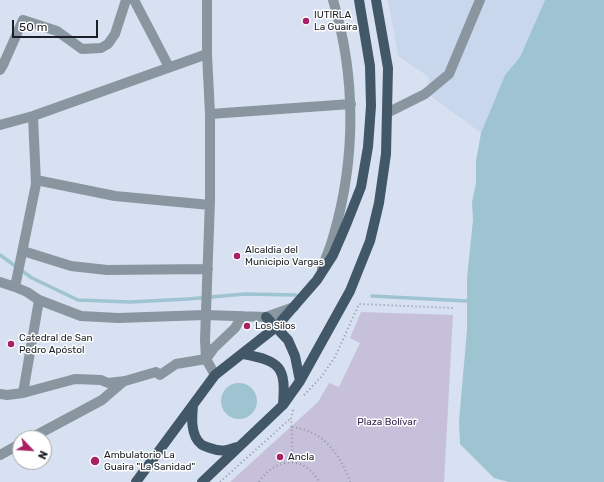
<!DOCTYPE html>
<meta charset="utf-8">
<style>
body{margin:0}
#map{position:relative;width:604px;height:482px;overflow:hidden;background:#d7e1f1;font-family:Rubik,sans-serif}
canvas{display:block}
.north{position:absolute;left:12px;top:430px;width:40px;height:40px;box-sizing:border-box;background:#fff;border:1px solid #a4a5a8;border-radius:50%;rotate:115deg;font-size:11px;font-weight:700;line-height:16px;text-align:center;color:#1b1f25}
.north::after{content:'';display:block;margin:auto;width:14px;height:18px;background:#aa2064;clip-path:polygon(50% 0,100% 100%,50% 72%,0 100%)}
.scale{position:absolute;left:12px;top:20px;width:86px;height:18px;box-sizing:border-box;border:2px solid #1b1f25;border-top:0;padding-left:5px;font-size:12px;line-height:14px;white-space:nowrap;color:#1b1f25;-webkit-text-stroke:3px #fff;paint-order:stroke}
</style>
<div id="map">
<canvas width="604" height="482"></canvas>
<div class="north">N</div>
<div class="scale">50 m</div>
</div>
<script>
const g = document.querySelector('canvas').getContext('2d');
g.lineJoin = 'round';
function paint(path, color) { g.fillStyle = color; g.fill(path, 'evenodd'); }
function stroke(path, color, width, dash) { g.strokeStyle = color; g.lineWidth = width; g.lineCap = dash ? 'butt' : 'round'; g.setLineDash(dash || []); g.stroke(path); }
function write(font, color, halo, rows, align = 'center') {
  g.font = font + ' Rubik,sans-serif'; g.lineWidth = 3; g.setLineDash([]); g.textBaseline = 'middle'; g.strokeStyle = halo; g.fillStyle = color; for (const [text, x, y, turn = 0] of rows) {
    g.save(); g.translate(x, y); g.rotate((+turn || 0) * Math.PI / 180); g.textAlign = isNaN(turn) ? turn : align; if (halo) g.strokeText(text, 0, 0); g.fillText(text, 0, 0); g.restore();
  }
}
paint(new Path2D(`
 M388,0h157l-25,57 -15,18 -24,58 -53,-39 1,-17 -31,-21z`), '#c9d7ed');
paint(new Path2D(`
 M361,312l92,3 -9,167h-214l88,-80 11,-19 10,4 21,-44 -10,-5z`), '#c7c0da');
paint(new Path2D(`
 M545,0h59v482h-95l-15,-4 -34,-34 -1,-23 8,-91v-52l6,-58 -1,-18 4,-19v-22l5,-28 24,-58 15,-18z
 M221 401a18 18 0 1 1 36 0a18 18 0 1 1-36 0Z`), '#9fc4d1');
stroke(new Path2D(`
 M0,255l32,23 46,22 52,2 58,-3 57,-5 51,1
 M372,296l95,5`), '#9fc4d1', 3.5);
stroke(new Path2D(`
 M304,395l18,-19 13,-19 24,-53 95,4
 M293,410l-2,8 2,44
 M292,427c32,4 48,27 58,55
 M220,482l71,-64
 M259,482c16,-24 45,-28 60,0`), '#8e96a2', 2, [1, 3]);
stroke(new Path2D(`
 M134,0l35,67
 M207,0v54l3,60v86l-5,140 1,19 9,16
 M0,70l3,-5 20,-45 34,11 25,18 19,-1 7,-4 7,-10 11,-34
 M387,113l38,-19 24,-20 31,-74
 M210,114l141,-10
 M0,125l33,-9 174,-62
 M36,180l79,16 95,9
 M23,251l48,15 36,4 101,-1
 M322,268c4,-11 9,-22 12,-34 22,-76 22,-158 -1,-234
 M0,282l15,5 12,5 12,8 42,16 37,2 87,-3 61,2 28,-10
 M15,287l21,-103 -3,-68
 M23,393l16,-93
 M0,394l7,1 16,-2 52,-14 26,1 7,3 17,-2 31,-9 4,3 16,-11 30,-5 8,-11 21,-20 7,-12
 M31,438l71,-38 22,-19
 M0,455l20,-11`), '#89969f', 10);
stroke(new Path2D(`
 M266,317l22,23 7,16 5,25
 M243,354c38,7 43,13 40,51
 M193,405c-1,11 -3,30 8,39 2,2 6,3 9,4 11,4 16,3 27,-1
 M136,482l79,-107 61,-48 41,-47 16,-25 13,-30 15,-38 7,-40 3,-41 -1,-40 -11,-66
 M202,482l81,-77 17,-24 50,-90 20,-50 9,-38 7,-49 2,-86 -12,-68`), '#425868', 10);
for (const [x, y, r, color] of [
 [306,21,4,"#aa2064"],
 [237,256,4,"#aa2064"],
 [247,326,4,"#aa2064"],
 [11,344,4,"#aa2064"],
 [280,457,4,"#aa2064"],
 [95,461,5,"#aa2064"]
]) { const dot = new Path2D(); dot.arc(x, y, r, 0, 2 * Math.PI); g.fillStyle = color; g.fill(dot); stroke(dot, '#fff', 1.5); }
write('10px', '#1b1f25', '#fff', [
 ["IUTIRLA",314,15],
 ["La Guaira",314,27],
 ["Alcaldia del",245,250],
 ["Municipio Vargas",245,262],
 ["Los Silos",255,326],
 ["Catedral de San",19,338],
 ["Pedro Apóstol",19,350],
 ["Ambulatorio La",104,455],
 ["Guaira \"La Sanidad\"",104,467],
 ["Ancla",288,457]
], 'left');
write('10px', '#362751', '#fff', [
 ["Plaza Bolívar",387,422]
]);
</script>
